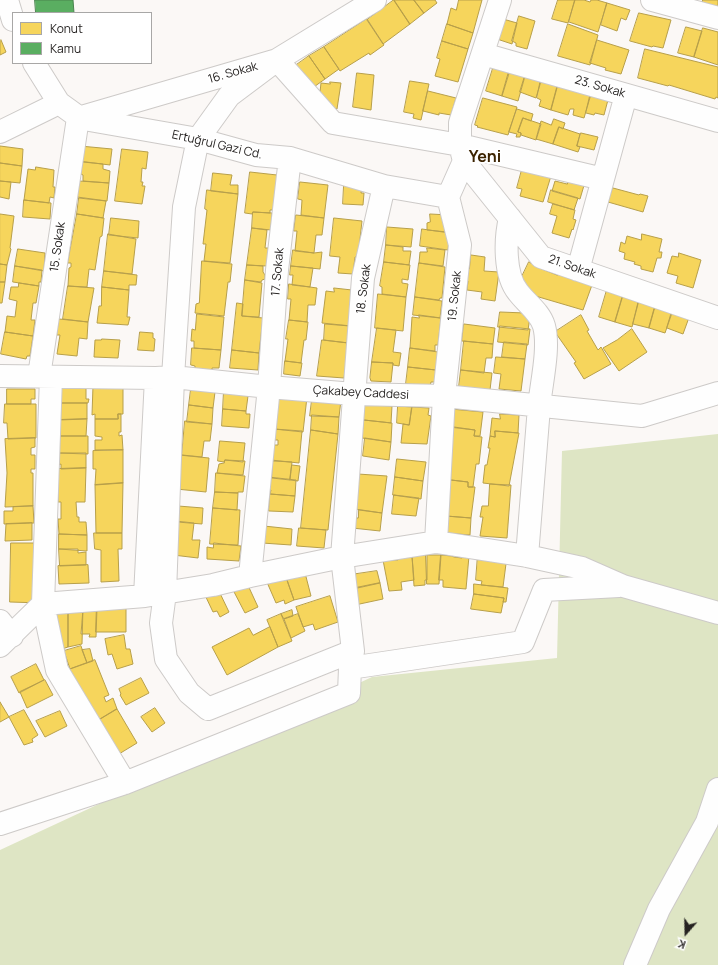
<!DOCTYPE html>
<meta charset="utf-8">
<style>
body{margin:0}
#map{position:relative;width:718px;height:965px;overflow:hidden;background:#fbf8f6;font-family:Manrope,sans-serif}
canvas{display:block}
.legend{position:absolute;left:12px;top:12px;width:140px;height:52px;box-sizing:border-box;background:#fff;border:1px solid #a8a7a6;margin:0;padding:5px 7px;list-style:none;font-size:12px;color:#252221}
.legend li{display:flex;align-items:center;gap:8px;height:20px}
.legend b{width:20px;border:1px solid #a8a7a6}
.north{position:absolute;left:666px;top:913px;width:40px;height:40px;-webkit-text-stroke:3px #fff;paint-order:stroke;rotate:200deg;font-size:11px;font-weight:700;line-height:16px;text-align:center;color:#252221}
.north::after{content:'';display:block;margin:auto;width:14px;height:18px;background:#252221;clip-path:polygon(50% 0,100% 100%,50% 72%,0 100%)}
</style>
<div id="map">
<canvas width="718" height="965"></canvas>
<ul class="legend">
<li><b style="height:11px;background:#f6d55c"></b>Konut</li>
<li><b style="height:11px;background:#5aae61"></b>Kamu</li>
</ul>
<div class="north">K</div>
</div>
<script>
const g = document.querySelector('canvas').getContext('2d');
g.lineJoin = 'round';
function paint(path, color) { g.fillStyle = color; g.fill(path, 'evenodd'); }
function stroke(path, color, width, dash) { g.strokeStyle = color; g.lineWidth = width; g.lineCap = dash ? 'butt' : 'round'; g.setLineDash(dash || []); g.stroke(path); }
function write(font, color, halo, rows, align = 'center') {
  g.font = font + ' Manrope,sans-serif'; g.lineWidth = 4; g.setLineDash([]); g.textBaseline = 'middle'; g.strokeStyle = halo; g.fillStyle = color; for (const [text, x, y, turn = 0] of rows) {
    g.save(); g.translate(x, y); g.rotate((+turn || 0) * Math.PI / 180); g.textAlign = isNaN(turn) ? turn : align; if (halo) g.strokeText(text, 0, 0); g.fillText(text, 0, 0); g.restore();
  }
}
paint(new Path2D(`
 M718,434v531h-718v-115l372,-173 185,-19 5,-207z`), '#dee5c4');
const homes = new Path2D(`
 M394,0h20l10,13 -14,11z
 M394,0l16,24 -27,20 -16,-24z
 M414,0h21l2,3 -13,10z
 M459,0h23l-9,33 -26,-9 4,-16 5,2z
 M558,0h17l-7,23 -16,-4z
 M575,0h9l6,2 1,-2h6l10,3 -9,29 -29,-10z
 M703,0h15v13l-17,-4z
 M607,3l23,7 -4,10 -5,-2 -4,13 -16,-6z
 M639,13l32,7 -8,28 -10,-2 -1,1 -22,-6z
 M519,16l16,5 -8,28 -11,-3v-3l-4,-2z
 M367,19l17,26 -14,10 -1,-2 -29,18 -16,-24z
 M503,19l14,4 -5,21 -15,-5z
 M447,24l26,9 -5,16 -26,-8z
 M568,24l30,11 -8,30 -32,-9z
 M686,27l16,4 -8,26 -16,-4z
 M703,28l15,4v33l-24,-8z
 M1,40l5,12 -6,3v-14z
 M597,40l32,10 -8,24 -16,-4 1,-2 -16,-5z
 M442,41l26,8 -10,33 -23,-6 5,-17 -3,-1z
 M324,47l15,22 -14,10 -16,-23z
 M645,49l73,18v31l-2,-1 -1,2 -46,-14 -1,1 -30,-8z
 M309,56l16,23 -14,10 -16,-23z
 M494,65l16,5 -8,26 -16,-5z
 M510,68l15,8 -7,25 -16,-5z
 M357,73l17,2 -3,35 -18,-3z
 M525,76l16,5 -5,17 -16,-6z
 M541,79l17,5 -7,26 -12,-4 2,-6 -4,-2z
 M410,81l19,3 -8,36 -8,-2 1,-4 -10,-2z
 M330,82l11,1 -4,26 -11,-1 -7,-7 2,-18 9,1z
 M558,84l33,10 -7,24 -11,-3 1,-6h-4l-2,6 -17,-5z
 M428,91l28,7 -5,17 -12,-2v2l-16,-4z
 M591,92l18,4 -5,19 -9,-2 -1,2 -8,-2z
 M483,98l34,9 -9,28 -31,-8 1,-1 -3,-1z
 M517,109l16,5 -2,7 -8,-3 -5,14 3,1 -1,4h-4l1,-3 -8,-2z
 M523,118l18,6 -5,16 -15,-5v-2l-3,-1z
 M554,119l11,4 -2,6 -4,-2 -6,17 -17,-5 5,-18 10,4z
 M559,127l21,7 -3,12 3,1 -2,5 -25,-8z
 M581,133l17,4 -4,13 -17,-4z
 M0,146l23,3 -1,17 -22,-3z
 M80,146l32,3 -2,16 -32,-4z
 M122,149l26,3 -2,17 -4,-1 -1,14h2l-1,4h3l-3,18 -27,-3z
 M83,162l20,2v5l7,2 -1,12 -26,-2v-6l-2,-1z
 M0,163l22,3 -2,17 -20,-2z
 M523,166l28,10 -8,26 -23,-6 2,-7 -5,-1z
 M36,167l18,3 -1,17h2l-1,11 -4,-1 -1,6 -25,-3 4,-31 7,1z
 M250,172l27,3 -3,35h-4v3l-17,-1 -1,2 -7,-1z
 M213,173l19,2 -2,10h8v9l-27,-3z
 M569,178l16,4 -5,17 -28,-8 3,-10 12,3z
 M0,181l11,1 -2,17 -9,-2z
 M79,181l30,2 -2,18 -30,-4z
 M300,182l28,3 -4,33 -23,-3 1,-15 -4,-1z
 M344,185l18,2 -1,6h3l-1,12 -20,-1z
 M613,188l26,7 1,-1 8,2 -5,16 -35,-10z
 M207,190l31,4 -8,69 -26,-2 2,-17h-3l4,-34 -2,-1z
 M551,190l27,8 -4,12 -26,-8z
 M79,198l27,3 -3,17 -26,-4z
 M24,200l27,3 -1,16 -27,-2z
 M553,204l22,6 -2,9 3,1 -3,10 -1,-1 -3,9 -17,-5 5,-17 -7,-2z
 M253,212l19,1 -1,17 -19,-2z
 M0,214l14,2 -4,32 1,1 -4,16 -7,-1z
 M77,214l27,4 -2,18 -2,1 -5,33 -6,-1 -2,18 -19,-1 1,-18 2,-1v-4h-3z
 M430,214l19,1 -2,17 -20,-2v-7l3,-1z
 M296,215l28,3 -2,17h-6l-2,18 -19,-2 2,-20h-3z
 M111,218l28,3 -1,17 -29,-3z
 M334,218l28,3 -4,36h-3l-2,17 -15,-1 2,-16 -10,-1z
 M387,227l26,2 -2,18 -25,-2z
 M252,228l15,2 -2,18h4l-2,18 -20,-1z
 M422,229l28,4 -2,17 -28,-4z
 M108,234l28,5 -4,35 -28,-3z
 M642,234l20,5 -3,13h3l-1,6h-4l-4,14 -12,-3v-3l-7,-2 1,-2 -11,-3 1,-6 -6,-2 2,-9 4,2 2,-8 14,4z
 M386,245l17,2v4h8l-2,14 -25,-3z
 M427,248l18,2 -2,16 -24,-3 1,-11h7z
 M18,249l27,4 -1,18 -29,-5z
 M293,250l21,3 8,-1 -2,17 -29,-3z
 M679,253l22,7 -8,28 -17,-5 2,-7 -11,-3 5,-17 6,1z
 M471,255l14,2 -1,14 15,1 -4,29 -14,-2 1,-7 -15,-2 1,-9h-4l1,-12h4z
 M202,261l30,3 -2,18h-2l-4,34 -29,-3 1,-9 3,-1z
 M384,262l26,3 -2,15 -6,-1v4l6,1 -2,13 -24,-3v-7l-2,-1z
 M529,262l13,7 15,6h1l1,-2 33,12 -9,25 -51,-15 -15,-8z
 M419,263l26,4 -3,31h-2l-1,2 -24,-3z
 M0,264l7,1 -2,17h-5z
 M247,265l16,1v6l2,3v4l-3,1 -1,2 -16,-2z
 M15,266l27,4 -1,12h-2v4l-26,-4z
 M291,266l22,2 -3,19 -18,-2 1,-10h-3z
 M104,271l33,4 -1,10h-7v5l-27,-3z
 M245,280l17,3 -3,34 -17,-1z
 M0,282h5l-3,21h-2z
 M19,283l20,3 -3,17h-3l-2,17h4l-2,16 -28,-4 2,-16 8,1 2,-16 -8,-2 2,-12h7z
 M609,283l14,12 -8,27 -16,-5z
 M289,284l28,4 -2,17h-7l-1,17 -18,-2 2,-21h-3z
 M68,286l26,2 -6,34 -25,-3z
 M102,287l27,3 -2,27h3l-2,8 -31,-2 2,-17h2z
 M334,288l18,2 -1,36 -29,-3 4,-32 8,1z
 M624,292l15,8 -7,27 -17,-5z
 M378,294l28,3 -3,34 -28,-3z
 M415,297l27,4 -2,17 -27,-3z
 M639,300l17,3 -7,25 -16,-4z
 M237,303l6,1 -1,12 21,2 -4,35 -27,-3z
 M656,303l18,4 -9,26 -16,-5z
 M674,305l17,7 -8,22 -16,-6z
 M500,312l25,1 5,4 -2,13 -30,-3z
 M197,314l27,3 -3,33 -27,-2v-7h-3l1,-12 3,1z
 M419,315l22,3 -3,27h-3v6l-25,-3 2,-31 7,1z
 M581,315l8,15 -2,1 11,19 3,-3 10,17 -27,15 -10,-16 2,-1 -21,-30z
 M59,319l29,3 -1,17 -8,-1 -2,18 -20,-2 3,-19h-3z
 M289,320l19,2 -2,18h-2l-3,23 -16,-2 3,-22h-2z
 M325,324l25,2 -2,17 -24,-3z
 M464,324l31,4 -2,16 -31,-3z
 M500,326l30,3 -2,16 -30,-3z
 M377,328l19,2 -3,22 8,1 -2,13 -6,-1v-2l-21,-1z
 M632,329l15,23 -28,19 -16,-23 14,-8z
 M5,332l28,4 -3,20h-3l-1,3 -25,-5z
 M140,332l13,1v5l2,1 -1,12 -16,-1z
 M102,339l18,1 -2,18 -24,-1 1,-17h6z
 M322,340l27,3 -5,35 -27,-2z
 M464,341l29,3 -1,14h-6l-2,15 -23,-3z
 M504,342l23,2 -2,15 -23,-2z
 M192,348l29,2 -2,18h-7v3l-17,-2v-3l-4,-1z
 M410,348l28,4 -2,18 -28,-3z
 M232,350l27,3 -1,17 -28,-2z
 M496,357l29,2 -4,32 -22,-2 2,-15 -7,-1z
 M285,361l17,2 -2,13 -16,-2z
 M372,362l21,1 -2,19 -20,-1 -1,-3z
 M408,367l28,3 -1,12h-4l-1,4 -24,-2z
 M461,370l31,3 -2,17 -31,-3z
 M123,385v29h-5v5h-23v-5l-3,1 1,-29z
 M86,386v13h3l-1,4h-30v-16z
 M7,389h28v10h-4v5h-24z
 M191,389l24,3 -2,16 -24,-3z
 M224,390l24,6 -2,15 -23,-2z
 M276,394l31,3 -4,35 -29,-3z
 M312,400h29l-2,17 -29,-1z
 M58,403h29v16l-29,1z
 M5,404h31v34l-28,1 -1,-16h-3z
 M361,404l31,2 -1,17 -27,-3v1h-5z
 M189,405l24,3 -1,16 -25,-2z
 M398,406l14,1 -3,18 -12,-2z
 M412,407l17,1 -1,7 3,1 -4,28 -26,-1 2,-19 6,1z
 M223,409l23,2v3h4l-1,14 -27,-2z
 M451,409l32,3 -3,24h-6l1,-6 -26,-3z
 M118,414h3v18h-2v4l3,-1 1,15h-28v-10h7v-3l-7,-1v-17h23z
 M500,414l19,1 -1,18 -23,-2v6l-5,-1 2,-18 8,1z
 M312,415l27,2 -1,17 -27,-4z
 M87,419l-1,17h-28v-16z
 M364,420l28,3 -1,19 -29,-4z
 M185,421l27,3 -2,17h-6l-2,16 -20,-2z
 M454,427l21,3 -1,6 8,1 -3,27h-3l-3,23h-5v-5l-17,-2 -1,3h-2z
 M274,429l28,2 -3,32 -28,-3 2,-15h5v-5h-5z
 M311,430l27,4 -10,96 -27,-2z
 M495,431l24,2 -10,53 -26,-3 2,-18h2l3,-17h-2l2,-12 5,1z
 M58,436h30v18l-30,-1z
 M35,438v9l-4,1v7h4v14h-4v4h2v33l-28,1 2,-34 -2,-34z
 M365,438l26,4 -2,18 -26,-4z
 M220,441l25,2 -2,19 -18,-2 -1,2 -6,-1z
 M123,450v33l-28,2 1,-16h-3v-18z
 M58,453h28v15l-25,1v-5l-3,1z
 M179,455l30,3 -3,34 -30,-3z
 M397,459l29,3 -3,19 -28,-4z
 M225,460l20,1 -2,14 -26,-2 2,-9 5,-1z
 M273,461l19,1 -2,18 -18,-2z
 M292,465l8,1 -2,15 -8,-1z
 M86,468l-1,34h-9l1,15h2v5h7l1,13 -28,-1 -1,-15h3v-17h-3l-1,-33z
 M216,473l29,3 -2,16h-5v1l-23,-1z
 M358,474l29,2 -5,37 -27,-4z
 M268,477l28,3 -1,16 -25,-2 1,-4h-4z
 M395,477l28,4 -2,18 -28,-4z
 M451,480l17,2v5h7l-4,31 -25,-2 2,-33h2z
 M123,483l-1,50h-26l-1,-48z
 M490,484l21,1 -4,53 -27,-2 3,-19h-3l2,-11h6z
 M215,492l23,1 -1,17 -24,-2z
 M270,494l25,2 -2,16 -24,-1z
 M394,495l25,3 -3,18 -24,-2z
 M33,506l1,17 -30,1v-13h9v-4z
 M178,506l25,2 -1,16 -25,-2z
 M213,508l27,2 -2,35 -28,-1z
 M359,510l23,3 -2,18 -28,-3 2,-10h4z
 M446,516l25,2 -1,17 -25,-2z
 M175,521l19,2 -2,17h8l-2,18 -25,-3z
 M32,523v17l-27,1 1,-17z
 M264,526l28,3 -1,16 -29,-2z
 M299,528l27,2 -2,18 -27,-2z
 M94,533h28v16h-4l1,32 -18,1v-32l-6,-1z
 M59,534l28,1v16l-28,-2z
 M11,543h30l1,60 -32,-1z
 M214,543l27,3 -2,15 -32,-2v-12l6,1z
 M59,549h19v4l8,-1v13l-26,1z
 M427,554v26h-2v5l-11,1 -2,-30z
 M478,554l29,2 -4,31 -22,-2 1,-4 -6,-1z
 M426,555h15l-2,29h-12z
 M441,555l11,1 2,1 8,1v-2h7l-3,33 -23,-2v-7h-4z
 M412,556l2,24 -13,2 1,8 -13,1 -6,-31h15v-3z
 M88,565l1,18 -30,1 -1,-18z
 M304,569l7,27 -17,4 -10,-28z
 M377,571l3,12 -27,6 -3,-14z
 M285,574l9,26 -9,4 -1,-4 -8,3 -10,-23z
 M246,581l12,26 -13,6 -13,-25z
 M380,583l3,16 -28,6 -4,-16z
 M474,584l34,4 -2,14h-3l1,-4 -30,-4z
 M217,587l12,25 -9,5 -3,-6 -4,1 -9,-19z
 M474,594l30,4 -3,15 -30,-4z
 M330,596l8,26 -23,8 -2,-6 -10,3 -7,-20z
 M97,602l29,4v26h-30z
 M83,606l-1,38 -14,3v-36z
 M97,607l-1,30h-7l1,-3h-9l2,-25z
 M292,610l1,6 -9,3 -3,-5z
 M68,611v36l-6,2 -9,-34z
 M281,614l11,27 -14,6 -11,-27z
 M298,614l7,17 -14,7 -7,-19z
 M270,627l8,20 -51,28 -15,-28 37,-19 4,7z
 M124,635l2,14h4l3,15 -16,5 -5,-15 -4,1 -3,-16z
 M81,646l6,17 -17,6 -6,-18z
 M90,649l3,12 -6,2 -5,-13z
 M95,660l14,35 -5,2 2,5 7,-4 4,11 -20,12 -29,-51z
 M36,664l8,16 -25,13 -8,-16z
 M141,678l8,15 -23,12 -6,-10 1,-1 -2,-5z
 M45,680l8,15 -26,13 -7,-16z
 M0,702l9,15 -9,5z
 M155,708l10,15 -13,9 -11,-15z
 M117,709l20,34 -23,14 -20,-34z
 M24,710l14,25 -6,4 1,3 -9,3 -15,-28z
 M60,711l7,15 -22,11 -9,-16z`);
paint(homes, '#f6d55c');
stroke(homes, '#b79f4a', 1);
const public = new Path2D(`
 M35,0h38l1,13h-38z`);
paint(public, '#5aae61');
stroke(public, '#4a844e', 1);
const minor = new Path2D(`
 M7,0l6,20
 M652,0l66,18
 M483,54l235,67
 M34,63l25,40 18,13 1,2 120,21 58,16 34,3 94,28 64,11
 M0,132l59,-29
 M464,161l77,96 177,61
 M448,197l16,-36 -4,-16v-22l40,-123
 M510,218c-5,21 -6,57 8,74 8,11 22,20 26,34 6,22 -3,58 -5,81 -4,50 -8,100 -12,149
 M578,270l48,-175
 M0,376l156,2 17,-1 96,10 85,7 90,2 198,20 76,-23
 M39,376l39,-258 199,-58 98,-60
 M51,377l-8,227 14,66 68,113
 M436,542l8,-146 16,-151 -12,-48
 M250,576l19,-189 8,-117 13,-112
 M145,596l11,-218
 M0,621l12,15
 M0,646l43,-42 102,-8 68,-11 37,-9 92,-19 94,-15 91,14 55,12 41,18 95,27
 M353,651l-145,58 -19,-16 -23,-34 -5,-36 4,-30 8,-216 11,-170 14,-68 31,-43 48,-36 56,63 127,22 143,34
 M350,668l173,-26 21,-52 75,-4
 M0,824l125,-41 224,-90 1,-25 3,-17 -11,-94 21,-279 21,-92
 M635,965l24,-56 48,-87 11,-33`);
stroke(minor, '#cdcac8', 24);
stroke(minor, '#fefefe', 22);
write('12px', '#252221', '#fff', [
 ["16. Sokak",233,73,-16],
 ["23. Sokak",600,87,16],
 ["Ertuğrul Gazi Cd.",217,145,13],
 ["15. Sokak",58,247,-82],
 ["21. Sokak",572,267,19],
 ["17. Sokak",278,272,-85],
 ["18. Sokak",364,289,-83],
 ["19. Sokak",455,296,-84],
 ["Çakabey Caddesi",361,393,3]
]);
write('bold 16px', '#3c2301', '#fff', [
 ["Yeni",485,158]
]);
</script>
